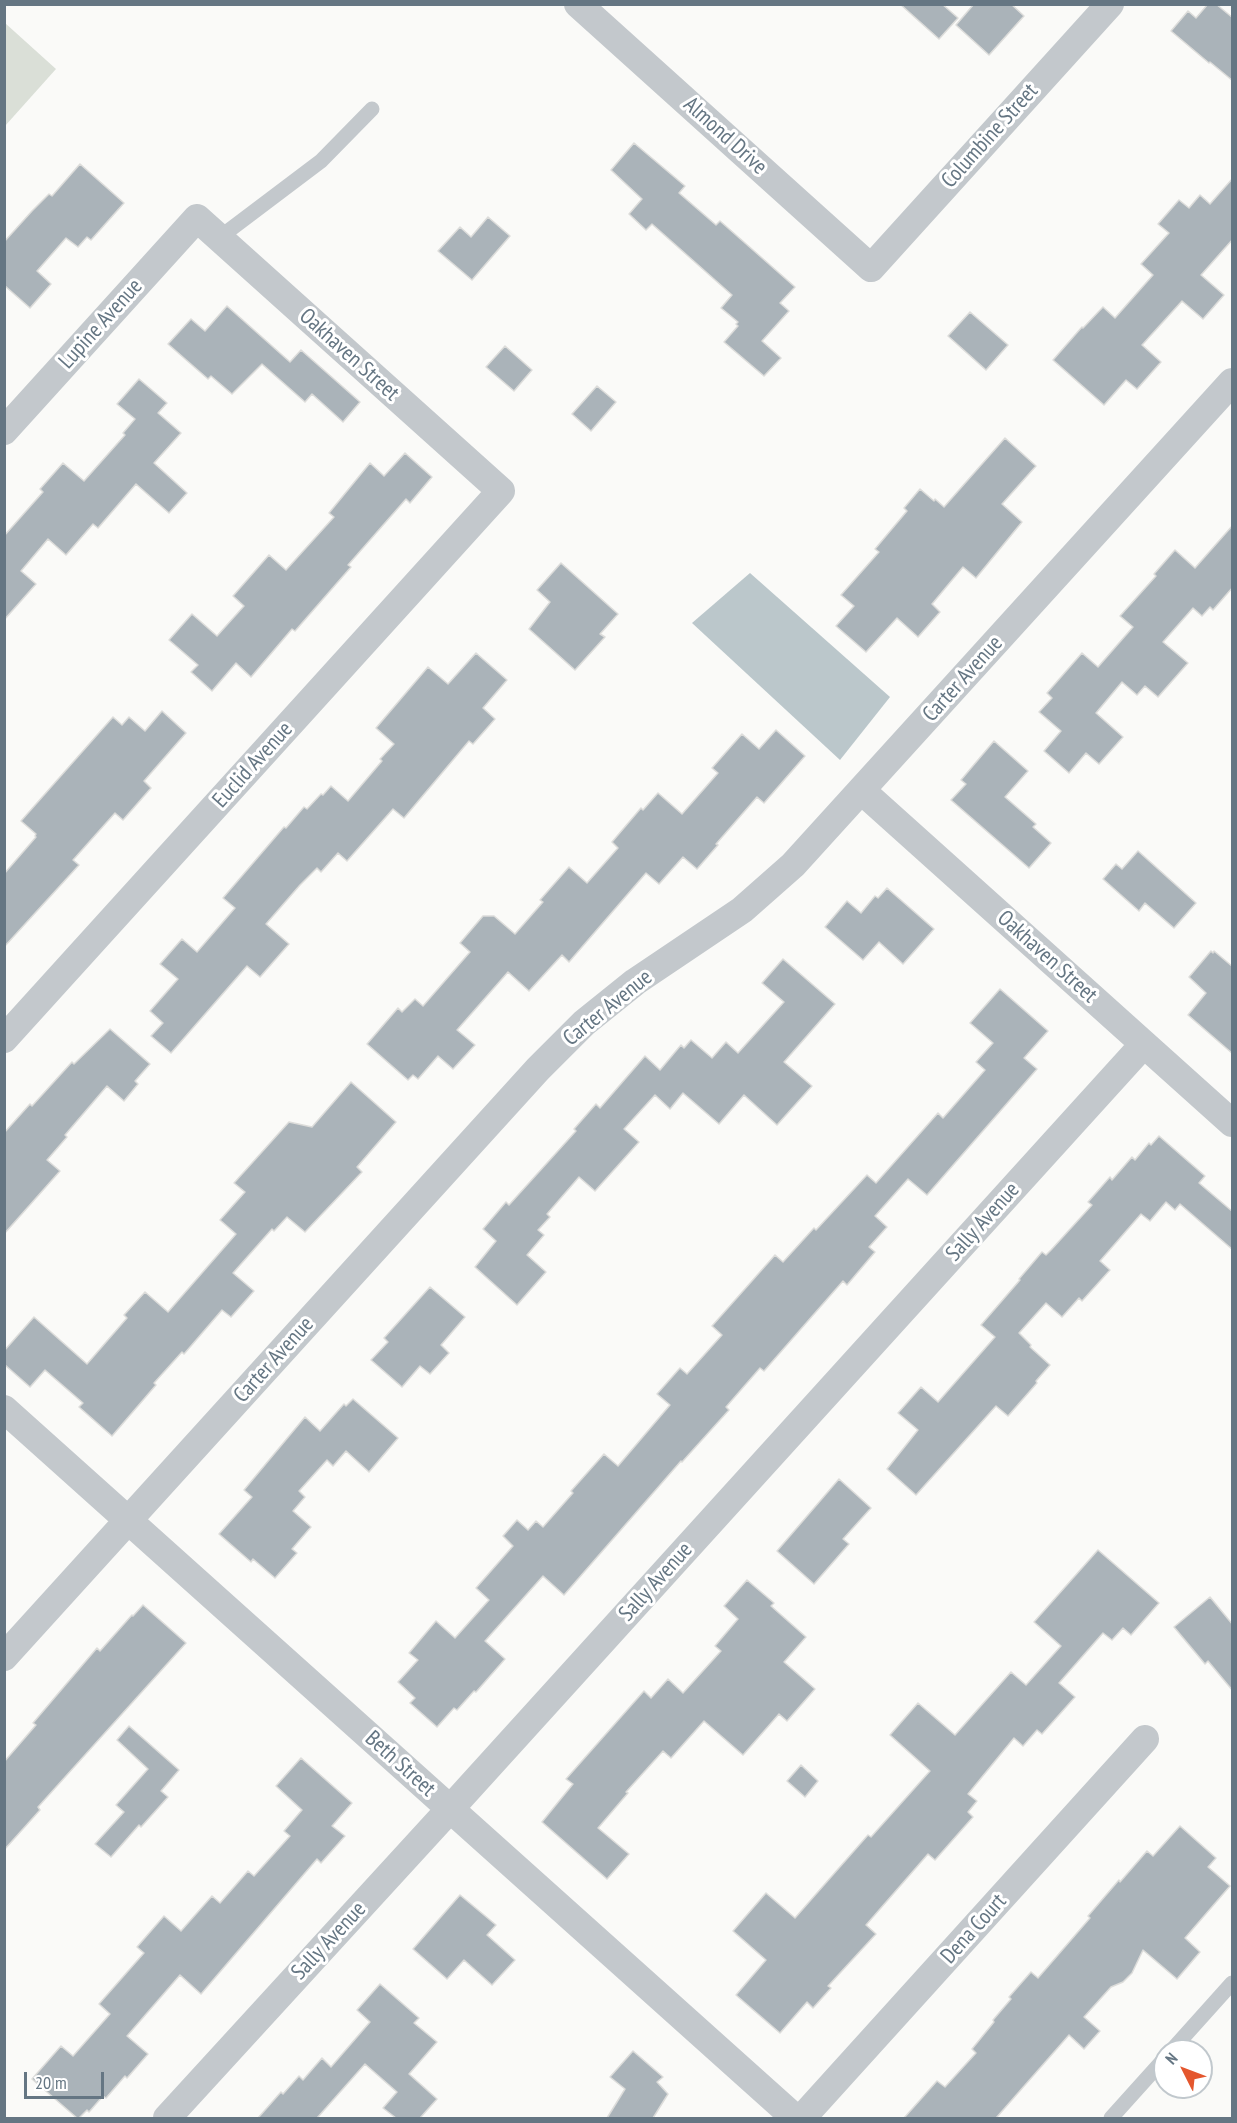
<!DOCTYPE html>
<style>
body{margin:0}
#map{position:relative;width:1237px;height:2123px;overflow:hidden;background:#fafaf8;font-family:"PT Sans Narrow",sans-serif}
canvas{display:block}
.frame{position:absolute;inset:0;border:6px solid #657683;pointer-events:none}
.north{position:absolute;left:1153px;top:2039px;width:60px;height:60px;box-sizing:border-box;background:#fff;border:2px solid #c1c8cd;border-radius:50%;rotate:312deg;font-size:16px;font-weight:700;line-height:24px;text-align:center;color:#657683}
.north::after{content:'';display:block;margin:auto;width:21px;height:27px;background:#e4572e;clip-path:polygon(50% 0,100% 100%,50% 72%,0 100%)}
.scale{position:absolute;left:24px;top:2072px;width:80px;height:27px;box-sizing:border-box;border:3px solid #657683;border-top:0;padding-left:8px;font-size:18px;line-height:21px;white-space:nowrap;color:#657683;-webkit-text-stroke:4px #fff;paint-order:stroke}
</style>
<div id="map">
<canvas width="1237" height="2123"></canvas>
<div class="frame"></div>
<div class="north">N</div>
<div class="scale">20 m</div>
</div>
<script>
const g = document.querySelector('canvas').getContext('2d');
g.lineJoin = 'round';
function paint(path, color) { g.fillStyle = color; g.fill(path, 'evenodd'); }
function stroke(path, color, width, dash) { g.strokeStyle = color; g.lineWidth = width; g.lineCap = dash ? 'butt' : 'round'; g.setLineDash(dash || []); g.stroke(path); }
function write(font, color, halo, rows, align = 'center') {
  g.font = font + ' "PT Sans Narrow",sans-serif'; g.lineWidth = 6; g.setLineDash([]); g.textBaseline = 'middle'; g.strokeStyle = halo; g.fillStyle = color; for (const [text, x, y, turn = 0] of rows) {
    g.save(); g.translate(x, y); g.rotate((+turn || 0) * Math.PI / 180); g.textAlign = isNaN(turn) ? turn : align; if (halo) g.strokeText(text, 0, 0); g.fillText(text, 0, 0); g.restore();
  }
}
paint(new Path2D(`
 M5,23l51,46 -51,57z`), '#dadfd7');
paint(new Path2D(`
 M750,573l140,124 -50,63 -148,-137z`), '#bbc7cb');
const building = new Path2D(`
 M900,4h42l16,14 -19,21z
 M974,4h37l13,12 -35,39 -33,-30z
 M1208,4h8l17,14v63l-23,-19 -1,1 -38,-32 17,-20 8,7z
 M634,143l51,43 -6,7 37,32 4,-4 75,66 -15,16 9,8 -27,30 19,17 -17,18 -40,-34 14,-16 -2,-2 2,-2 -17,-14 11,-13 -80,-71 -6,6 -17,-16 13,-15 -31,-29z
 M80,164l44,39 -33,37 -4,-3 -9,10 -12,-9 -29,33 14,13 -21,24 -26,-23v-43l28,-31 17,-17 3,2z
 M1233,178v61l-32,36 23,20 -21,24 -21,-18 -40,44 19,17 -24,27 -11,-9 -22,25 -51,-45 29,-33 1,1 20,-21 12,11 38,-43 -12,-11 28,-31 -11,-9 21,-24 10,8 11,-13 10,9z
 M488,217l22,19 -38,44 -34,-29 22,-24 11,10z
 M227,306l63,56 11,-12 59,52 -17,20 -31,-28 -7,8 -43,-38 -30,30 -21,-18 -3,3 -40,-35 23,-25 14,12z
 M970,312l38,33 -22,25 -38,-34z
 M505,346l27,24 -18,21 -28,-24z
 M139,379l28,24 -9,10 23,20 -27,30 33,30 -18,20 -33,-29 -38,44 -5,-4 -27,31 -18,-16 -27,32 15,13 -32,36v-84l39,-44 -3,-3 23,-26 21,18 41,-46 -2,-2 12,-14 -18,-15z
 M597,386l19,16 -25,29 -19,-17z
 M1005,438l31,28 -34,38 20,18 -46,56 -13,-11 -31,37 8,8 -22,25 -21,-19 -31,34 -30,-26 18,-20 -13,-11 38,-43 -4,-3 32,-38 -3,-3 16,-19 14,12 1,-2 9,8z
 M405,453l27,24 -22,26 -4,-4 -58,66 3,2 -56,64 -3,-2 -41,48 -15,-14 -24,28 -21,-19 7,-7 -29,-25 23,-26 25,22 27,-30 -11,-10 36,-41 17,15 48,-53 -5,-4 41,-50 14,13z
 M1233,525v62l-20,23 -3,-3 -8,9 -9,-8 -30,34 25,21 -30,34 -13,-11 -8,9 -15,-13 -26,31 27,24 -24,27 -13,-11 -17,20 -25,-22 17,-20 -22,-19 13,-14 -5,-5 35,-40 16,14 35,-40 -13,-11 36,-40 -2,-2 21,-24 20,18z
 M561,563l57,51 -18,20 5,3 -30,33 -46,-41 21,-27 -13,-12z
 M476,653l31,27 -24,28 12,11 -22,25 -4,-3 -65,77 -11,-9 -46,52 -9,-8 -17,19 -4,-4 -17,17 -34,39 23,20 -29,33 -13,-11 -76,87 -20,-17 12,-13 -13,-12 28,-32 -18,-15 22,-25 15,13 38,-44 -12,-10 61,-71 2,1 18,-21 3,2 14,-15 2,1 8,-9 17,15 34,-40 -2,-2 14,-15 -18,-16 52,-61 20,17z
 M162,711l24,22 -42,48 7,7 -28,32 -8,-7 -42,47 6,5 -75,82v-73l32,-37 -1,-1 1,-2 -15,-13 92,-104 9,8 7,-8 16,14z
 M776,730l29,26 -41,47 -7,-6 -41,47 2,1 -21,24 -14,-12 -24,27 -13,-11 -77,89 -7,-7 -33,36 -21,-19 -51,58 18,15 -22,24 -15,-13 -20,23 -5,-4 -5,5 -41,-36 31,-36 4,4 13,-13 8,7 47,-54 -10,-9 23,-27h11l21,18 28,-32 -3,-2 29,-33 18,16 31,-35 -6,-6 29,-34 2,2 15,-17 24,21 36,-41 -6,-5 30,-34 17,15z
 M994,741l34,30 -23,26 31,27 -3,3 18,16 -22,25 -78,-68 15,-16 -5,-4z
 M1138,851l58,52 -22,25 -29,-25 -6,8 -36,-32 13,-15 6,5z
 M887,888l47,41 -31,35 -24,-22 -16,18 -38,-33 22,-26 14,12 14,-17 3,2z
 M1211,951l2,2 1,-2 19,16v87l-45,-39 18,-22 -17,-16z
 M783,959l52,45 -51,58 28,24 -35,39 -33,-30 -25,29 -36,-31 -13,16 -15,-14 -31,34 15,13 -44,49 -16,-14 -32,37 3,3 -12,13 6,5 -17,20 19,17 -29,33 -42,-38 21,-26 -13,-12 23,-27 3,3 67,-74 -2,-2 22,-25 4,4 45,-52 15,14 21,-25 3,3 7,-8 21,18 14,-16 12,11 46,-51 -22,-19z
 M1000,989l48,42 -24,27 13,11 -110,126 -19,-16 -33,37 12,11 -18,20 6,5 -28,33 -4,-4 -79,90 -4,-3 -34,39 3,3 -47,52 -1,-1 -117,134 -21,-19 -58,65 20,18 -29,33 -2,-1 -17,19 -3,-2 -17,19 -27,-24 5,-5 -17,-16 20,-22 -9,-7 27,-32 19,17 34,-38 -13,-12 37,-42 -10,-10 14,-16 11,10 8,-9 7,6 30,-34 -2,-2 33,-37 14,12 52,-61 -13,-11 23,-26 7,6 35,-39 -10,-9 63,-71 8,7 31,-34 2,2 51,-55 9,8 62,-70 5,5 42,-48 -9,-8 17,-19 -23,-20z
 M110,1029l40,35 -15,17 3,3 -14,17 -17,-15 -42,49 2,2 -20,23 13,11 -56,63v-101l26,-29 2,2 40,-44 2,2z
 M351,1082l45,40 -39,45 5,5 -57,60 -18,-15 -13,14 -2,-2 -39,44 21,18 -23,26 -9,-7 -38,44 -2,-2 -28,31 2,2 -44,51 -33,-29 4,-4 -38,-33 -15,17 -26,-23v-13l30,-34 53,47 40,-46 -3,-3 21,-23 23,20 68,-78 -16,-14 25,-28 -11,-9 55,-61 23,5z
 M1159,1136l46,40 -6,7 34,29v38l-53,-46 -5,6 -9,-8 -16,19 -9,-7 -41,47 10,9 -28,31 -3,-3 -17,19 -16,-14 -27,30 12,12 -1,2 20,18 -14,16 1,2 -29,33 -12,-10 -80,89 -29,-26 31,-39 -20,-17 23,-26 17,15 57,-65 -14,-12 39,-45 -1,-1 23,-27 4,3 5,-5 41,-45 -4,-3 22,-25 2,3 20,-23 3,3 14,-17 2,2z
 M430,1287l35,30 -24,28 8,8 -19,21 -10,-8 -18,21 -31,-27 17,-18 -4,-4z
 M353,1399l45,39 -29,34 -23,-21 -13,15 -6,-6 -28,31 6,6 -12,14 18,16 -19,22 5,4 -22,25 -22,-19 -2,3 -32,-28 33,-37 -8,-7 61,-73 15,14 24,-27 2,2z
 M839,1479l32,29 -28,31 6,5 -35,40 -37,-33z
 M1098,1550l61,53 -28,32 -8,-7 -11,12 -9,-7 -44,50 16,14 -33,37 -5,-4 -14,16 -9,-8 -46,56 9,7 -9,11 5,5 -38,43 -7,-6 -62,71 10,9 -48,52 3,2 -18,20 -6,-6 -27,31 -44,-38 30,-35 -33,-29 33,-38 29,25 73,-83 3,2 59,-66 -40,-36 28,-32 37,32 56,-63 15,13 35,-39 -27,-24z
 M747,1580l27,23 -3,3 35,31 -22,25 31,27 -28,32 -8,-7 -36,41 -39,-34 -33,37 -8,-7 -37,41 2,1 -30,35 31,26 -22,25 -65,-57 31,-38 -7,-5 78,-88 7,7 17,-19 15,14 38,-42 -6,-5 23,-27 -14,-13z
 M1210,1597l23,28v66l-25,-30 -3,3 -31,-37z
 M143,1605l43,38 -148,164 2,3 -36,40v-88l32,-37 -3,-2 64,-75 3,3 32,-36 1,1z
 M129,1726l50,44 -18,21 7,6 -27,30 -2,-2 -28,32 -16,-13 29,-32 -8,-7 32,-36 -31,-29z
 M301,1758l51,45 -20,23 13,10 -24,27 -4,-4 -116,135 -21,-19 -53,61 21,18 -21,24 -2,-2 -19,22 -3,-2 -14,16 -2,-2 -8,8h-2l-45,-39 29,-33 12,10 37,-42 -11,-10 45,-51 -7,-6 27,-31 17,15 31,-35 8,7 28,-32 6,5 36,-40 -6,-5 18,-21 -26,-24z
 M801,1765l17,16 -13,16 -18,-16z
 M1180,1826l36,32 -8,9 22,19 -45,52 15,14 -23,27 -34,-29 -11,23 -9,9 -12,5 -27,30 16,14 -16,18 -15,-14 -73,83h-92l33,-37 8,6 31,-34 -4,-4 22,-27 -1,-2 18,-21 -2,-2 22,-25 7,6 52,-60 -2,-2 31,-36 1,2 27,-31 6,5z
 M460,1895l36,30 -9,10 28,25 -23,25 -28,-25 -17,19 -34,-30z
 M380,1984l39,34 -5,5 23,19 -28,32 28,25 -17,19h-24l-13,-10 14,-16 -32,-28 -48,54h-59l23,-26 2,2 16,-18 4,4 19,-22 9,9 39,-45 -13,-12z
 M633,2051l30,26 -6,5 11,12 -15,24h-46l18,-29 -15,-12z`);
paint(building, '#aab3b9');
stroke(building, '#dcdcda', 1.5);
stroke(new Path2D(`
 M219,238l102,-77 51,-52
 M1171,2051l61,-68
 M1111,2118l54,-60`), '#c3c8cc', 15);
stroke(new Path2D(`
 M578,4l293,264 239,-264
 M4,431l193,-213 304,273 -497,548
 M862,791l370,332
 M4,1409l791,709
 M4,1657l534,-588 46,-46 51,-41 107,-72 51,-45 439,-483
 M167,2118l283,-309 694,-765
 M802,2118l343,-379`), '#c3c8cc', 28);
write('22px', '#657683', '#fff', [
 ["Almond Drive",725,136,42],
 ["Columbine Street",990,136,-48],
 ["Lupine Avenue",101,324,-48],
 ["Oakhaven Street",349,355,42],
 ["Carter Avenue",963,679,-48],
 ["Euclid Avenue",253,765,-48],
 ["Oakhaven Street",1047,957,42],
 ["Carter Avenue",608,1008,-39],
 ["Sally Avenue",983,1222,-48],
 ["Carter Avenue",274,1360,-48],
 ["Sally Avenue",656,1582,-48],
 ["Beth Street",400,1764,42],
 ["Dena Court",974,1929,-48],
 ["Sally Avenue",329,1941,-47]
]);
</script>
